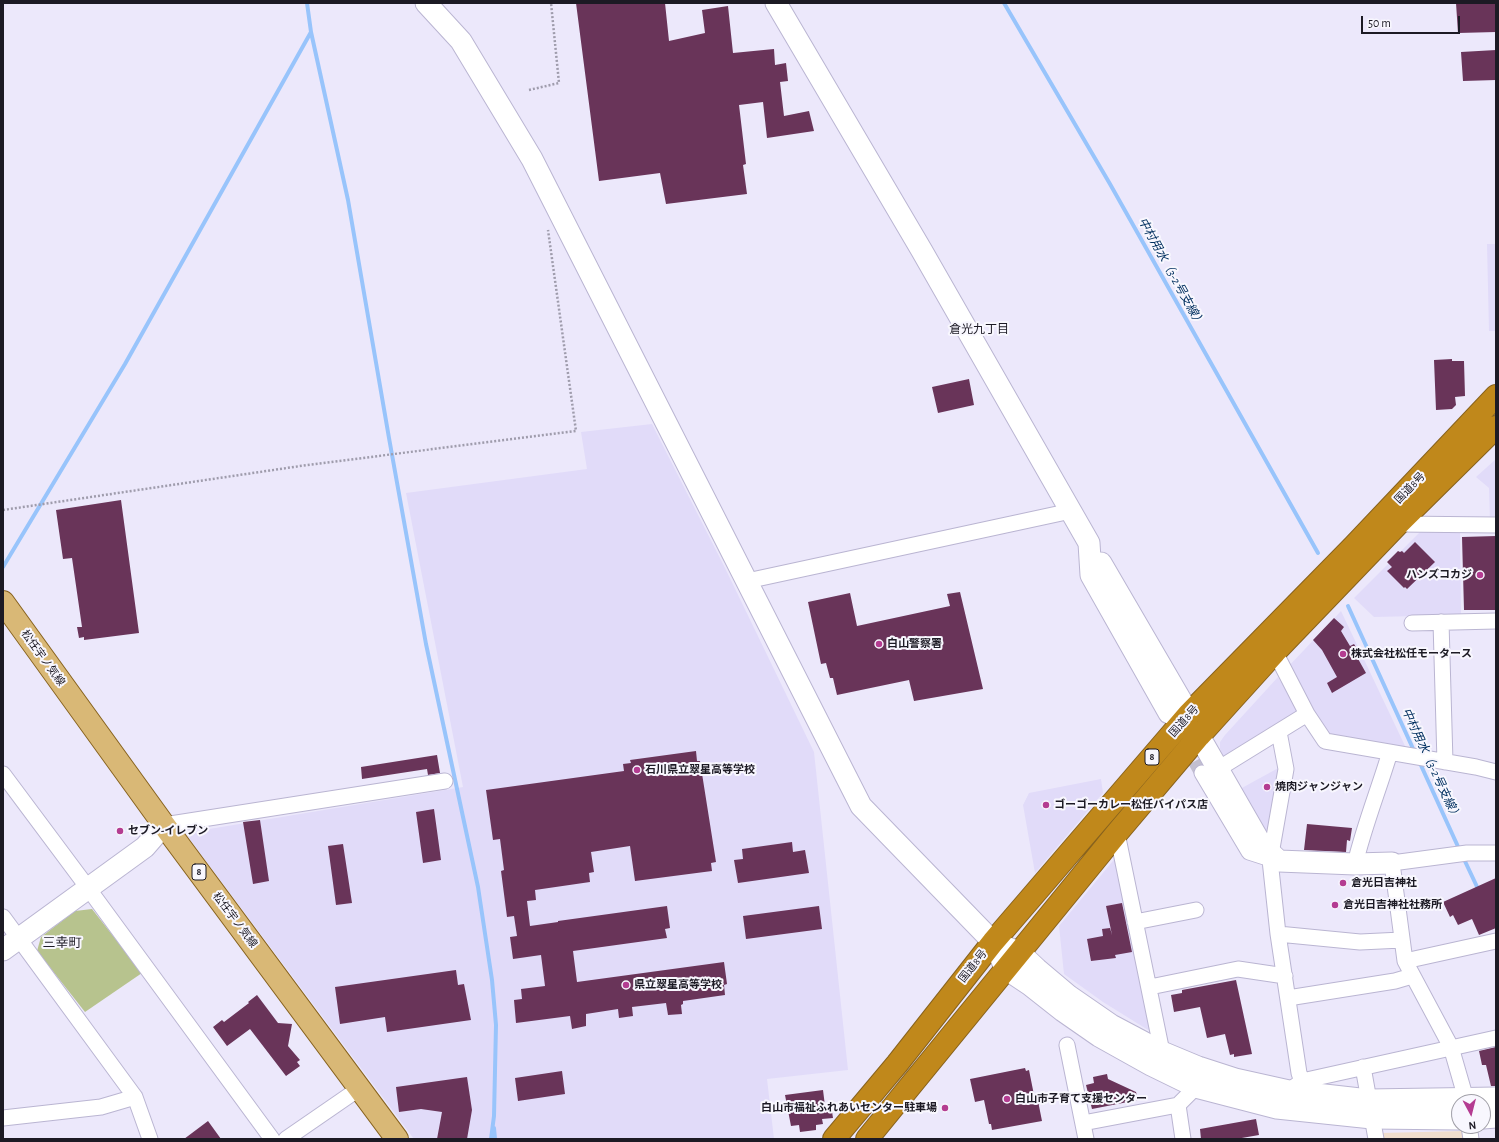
<!DOCTYPE html>
<meta charset="utf-8">
<style>
body{margin:0}
#map{position:relative;width:1499px;height:1142px;overflow:hidden;background:#ece8fb;font-family:"Alegreya Sans",sans-serif}
canvas{display:block}
.frame{position:absolute;inset:0;border:4px solid #1c1a24;pointer-events:none}
.north{position:absolute;left:1451px;top:1094px;width:40px;height:40px;box-sizing:border-box;background:#f8f7fe;border:1px solid #a09fa7;border-radius:50%;rotate:173deg;font-size:11px;font-weight:700;line-height:16px;text-align:center;color:#1c1a24}
.north::after{content:'';display:block;margin:auto;width:14px;height:18px;background:#b43c91;clip-path:polygon(50% 0,100% 100%,50% 72%,0 100%)}
.scale{position:absolute;left:1361px;top:16px;width:99px;height:18px;box-sizing:border-box;border:2px solid #1c1a24;border-top:0;padding-left:5px;font-size:12px;line-height:14px;white-space:nowrap;color:#1c1a24;-webkit-text-stroke:3px #f8f7fe;paint-order:stroke}
</style>
<div id="map">
<canvas width="1499" height="1142"></canvas>
<div class="frame"></div>
<div class="north">N</div>
<div class="scale">50 m</div>
</div>
<script>
const g = document.querySelector('canvas').getContext('2d');
g.lineJoin = 'round';
function paint(path, color) { g.fillStyle = color; g.fill(path, 'evenodd'); }
function stroke(path, color, width, dash) { g.strokeStyle = color; g.lineWidth = width; g.lineCap = dash ? 'butt' : 'round'; g.setLineDash(dash || []); g.stroke(path); }
function write(font, color, halo, rows, align = 'center') {
  g.font = font + ' "Alegreya Sans","Noto Sans JP",sans-serif'; g.lineWidth = 4; g.setLineDash([]); g.textBaseline = 'middle'; g.strokeStyle = halo; g.fillStyle = color; for (const [text, x, y, turn = 0] of rows) {
    g.save(); g.translate(x, y); g.rotate((+turn || 0) * Math.PI / 180); g.textAlign = isNaN(turn) ? turn : align; if (halo) g.strokeText(text, 0, 0); g.fillText(text, 0, 0); g.restore();
  }
}
paint(new Path2D(`
 M1487,244h9v87h-7z
 M652,424l73,144 89,184 34,318 -81,9 7,60h-360l-229,-306 278,-46 -57,-294 181,-24 -6,-37z
 M1496,459v62h-6l-1,-33 -13,-11z
 M1422,530l38,1 1,84 -87,2 -20,-19z
 M1341,611l65,137 -79,-11 -41,-68z
 M1278,677l21,37 -74,45 -5,-10v-7l5,-7z
 M1282,766l-13,72 -29,-49z
 M1101,779l2,14 -68,80 -12,-68 6,-12z
 M1117,856l36,177 -50,-31 -39,-28 -5,-48z`), '#e1dbf9');
paint(new Path2D(`
 M1465,1131l1,8h-85l-1,-6z`), '#f0decd');
paint(new Path2D(`
 M92,909l50,64 -57,39 -48,-61 4,-14 34,-26z`), '#b7c38e');
stroke(new Path2D(`
 M307,3l4,29 37,168 41,238 37,206 52,243 14,93 4,45 -2,91 -3,23
 M1004,3l106,181 208,369
 M3,567l122,-203 186,-332
 M1348,606l67,147
 M1419,761l41,90
 M1463,857l16,34
 M494,1128l1,11`), '#98c4fb', 4);
paint(new Path2D(`
 M576,3h89l4,38 36,-8 -3,-23 26,-4 5,47 41,-4 1,16 11,-2 2,18 -8,1 4,34 25,-5 5,20 -47,7 -4,-36 -24,3 7,59 -3,1 4,29 -81,10 -6,-31 -61,8z
 M1456,3h40v29l-38,1z
 M1496,50v30l-33,1 -2,-29z
 M1452,359v2h12l1,35 -10,1 1,8 -4,4 -16,1 -2,-50z
 M969,379l5,26 -36,8 -6,-26z
 M121,500l18,133 -55,7v-3l-5,1 -2,-11h5l-10,-69 -9,1 -7,-49z
 M1496,536v74h-32l-2,-73z
 M1415,542l20,20 -28,27 -2,-2 -1,1 -17,-17 5,-4 -5,-5 11,-11 2,1 2,-1 2,2z
 M960,592l23,97 -69,12 -5,-21 -72,15 -4,-17h-3l-4,-15 -5,1 -13,-62 42,-9 7,33 93,-20 -3,-12z
 M1334,618l10,9 -3,4 9,15 4,-2 7,11 -4,2 9,16 -34,20 -5,-10 10,-6 -15,-27 -9,-10z
 M696,751l1,10h3l16,101 -5,1 1,8 -77,10 -5,-35 -39,6 3,20 -5,1 1,9 -55,8 1,10 -9,1 3,25 28,-4v-1l109,-15 3,22 -5,1 2,9 -94,13 4,31 147,-20 3,22 -3,1 1,10 -42,6v3l-2,1 1,9 -14,1 -2,-12 -34,4 1,9 -14,2 -1,-9 -32,5v12l-14,3 -2,-13 -54,7 -2,-23 8,-1 -1,-10 24,-3 -4,-31 -28,4 -3,-22 7,-1 -3,-20 -7,1 -6,-46 3,-1 -4,-31 -7,1 -7,-50 138,-19 -1,-7 8,-1 -1,-3z
 M437,755l3,18 -12,2 -1,-6 -65,10 -1,-12z
 M434,809l7,51 -18,3 -7,-51z
 M260,820l9,61 -16,3 -10,-62z
 M1307,824l45,4 -2,13 -3,-1 -1,12 -42,-2z
 M792,842l1,10 12,-2 4,23 -71,10 -4,-23 9,-1 -1,-10z
 M343,844l9,59 -16,2 -8,-59z
 M1496,878v50l-17,7 -7,-16 -14,6 -5,-10 -3,2 -7,-15z
 M1122,903l10,49 -17,3 1,3 -25,3 -4,-22 16,-3 -1,-7 8,-1 2,7 -6,-29z
 M819,906l3,23 -76,10 -3,-23z
 M456,970l2,15 6,-1 7,36 -84,12 -2,-15 -45,7 -5,-37z
 M1236,980l16,74 -18,3v-3l-4,1 -5,-21 -18,4 -7,-31 -26,5 -3,-17 11,-2v-3z
 M257,995l21,28 14,1 -4,22 12,14 -3,2 3,4 -14,10 -36,-47 -23,17 -14,-19 9,-7 2,2 25,-19 -1,-1z
 M1496,1047v39h-5l-5,-21h-4l-3,-14z
 M1025,1068l1,3 3,-1 5,25 3,1 5,25 -50,9 -1,-6h-2l-5,-24 -9,2 -5,-23z
 M562,1071l3,23 -47,7 -3,-23z
 M1107,1074l1,5 28,13 2,8 -46,9 -6,-24 8,-2 -1,-6z
 M467,1077l5,33 -5,29h-30l5,-27 -21,-3 -22,3 -3,-25z
 M823,1090l2,16 6,-1 2,13 -11,1 1,5 -7,1v5l-16,2 -1,-7 -8,1 -6,-31z
 M1256,1119l3,16 -23,4h-35l-1,-10z
 M208,1121l13,18h-37z`), '#693459');
stroke(new Path2D(`
 M1184,741l18,32`), '#c2bfd0', 15, [15, 8]);
const street = new Path2D(`
 M1398,524l98,1
 M747,581l324,-70
 M1441,622l4,140
 M1412,623l84,-2
 M1275,652l32,62 18,27 151,26 20,5
 M1218,769l89,-55
 M1202,773l47,79 28,9
 M3,774l85,114 184,251
 M164,825l281,-44
 M1117,833l45,219
 M1271,854l15,-85 -7,-37
 M1270,860l8,74 21,139 3,8
 M1355,864c9,-38 24,-75 35,-112
 M3,917l132,180 15,42
 M1135,922l61,-12
 M1278,934l82,8 42,-2
 M1405,961l91,-20
 M1150,987l88,-18 47,7
 M1288,998l107,-17 17,-5
 M1067,1045l19,94
 M1363,1067l13,72
 M1294,1087l8,-6 194,-43
 M1466,1099l-15,-52 -46,-86 -13,-98 75,-10h29
 M1178,1105l5,34
 M3,1118l98,-11 34,-10
 M1083,1123l95,-18 18,-18
 M1469,1126l2,13
 M286,1139l74,-51`);
const secondary = new Path2D(`
 M426,3l35,38 71,118 329,647 132,136 13,27 24,16 33,26 36,25 52,29 45,22 81,21 95,10 87,1
 M776,3l146,248 167,292 2,32 78,138
 M1101,563l88,151
 M1199,736l62,108 18,17 76,3 37,-1
 M1003,946l16,6 18,17 32,27 42,29 51,27 36,15 37,12 54,12 80,9 127,-2
 M3,950l142,-103 19,-22
 M1483,1118l13,-1`);
const primary = new Path2D(`
 M3,602l161,223 233,314`);
const highway = new Path2D(`
 M834,1139l63,-75 96,-122 196,-228 165,-168 142,-150
 M867,1139l250,-306 82,-97 76,-84 123,-128 98,-97`);
stroke(street, '#bab5d2', 17);
stroke(secondary, '#bab5d2', 23);
stroke(primary, '#87621e', 24);
stroke(highway, '#87621e', 24);
stroke(new Path2D(`
 M529,90l30,-7 -8,-80
 M3,510l304,-45 269,-34 -28,-201`), '#9f9cac', 2.5, [2, 2]);
stroke(street, '#fff', 15);
stroke(secondary, '#fff', 21);
stroke(primary, '#d9b876', 22);
stroke(highway, '#c0881b', 22);
for (const [x, y, r, color] of [
 [1480,575,4,"#b43c91"],
 [879,644,4,"#b43c91"],
 [1343,654,4,"#b43c91"],
 [637,770,4,"#b43c91"],
 [1267,787,4,"#b43c91"],
 [1046,805,4,"#b43c91"],
 [120,831,4,"#b43c91"],
 [1343,883,4,"#b43c91"],
 [1335,905,4,"#b43c91"],
 [626,985,4,"#b43c91"],
 [1007,1099,4,"#b43c91"],
 [945,1108,4,"#b43c91"]
]) { const dot = new Path2D(); dot.arc(x, y, r, 0, 2 * Math.PI); g.fillStyle = color; g.fill(dot); stroke(dot, '#f8f7fe', 1.5); }
for (const [x, y, w] of [
 [1152,757,14],
 [199,872,14]
]) { const box = new Path2D(); box.roundRect(x - w / 2, y - 8, w, 16, 3); g.fillStyle = '#f8f7fe'; g.fill(box); stroke(box, '#1c1a24', 1); }
write('bold 10px', '#1c1a24', null, [
 ["8",1152,757],
 ["8",199,872]
]);
write('11px', '#1c1a24', '#f8f7fe', [
 ["国道8号",1410,488,-46],
 ["松任宇ノ気線",43,658,54],
 ["国道8号",1184,721,-48],
 ["松任宇ノ気線",235,920,53],
 ["国道8号",973,966,-52]
]);
write('bold 11px', '#1c1a24', '#f8f7fe', [
 ["ハンズコカジ",1472,575,"right"],
 ["白山警察署",887,644],
 ["株式会社松任モータース",1351,654],
 ["石川県立翠星高等学校",645,770],
 ["焼肉ジャンジャン",1275,787],
 ["ゴーゴーカレー松任バイパス店",1054,805],
 ["セブン-イレブン",128,831],
 ["倉光日吉神社",1351,883],
 ["倉光日吉神社社務所",1343,905],
 ["県立翠星高等学校",634,985],
 ["白山市子育て支援センター",1015,1099],
 ["白山市福祉ふれあいセンター駐車場",937,1108,"right"]
], 'left');
write('italic 12px', '#023060', '#f8f7fe', [
 ["中村用水（3-2号支線）",1171,272,61],
 ["中村用水（3-2号支線）",1431,764,65]
]);
write('12px', '#1c1a24', '#f8f7fe', [
 ["倉光九丁目",979,329]
]);
write('13px', '#1c1a24', '#f8f7fe', [
 ["三幸町",62,943]
]);
</script>
